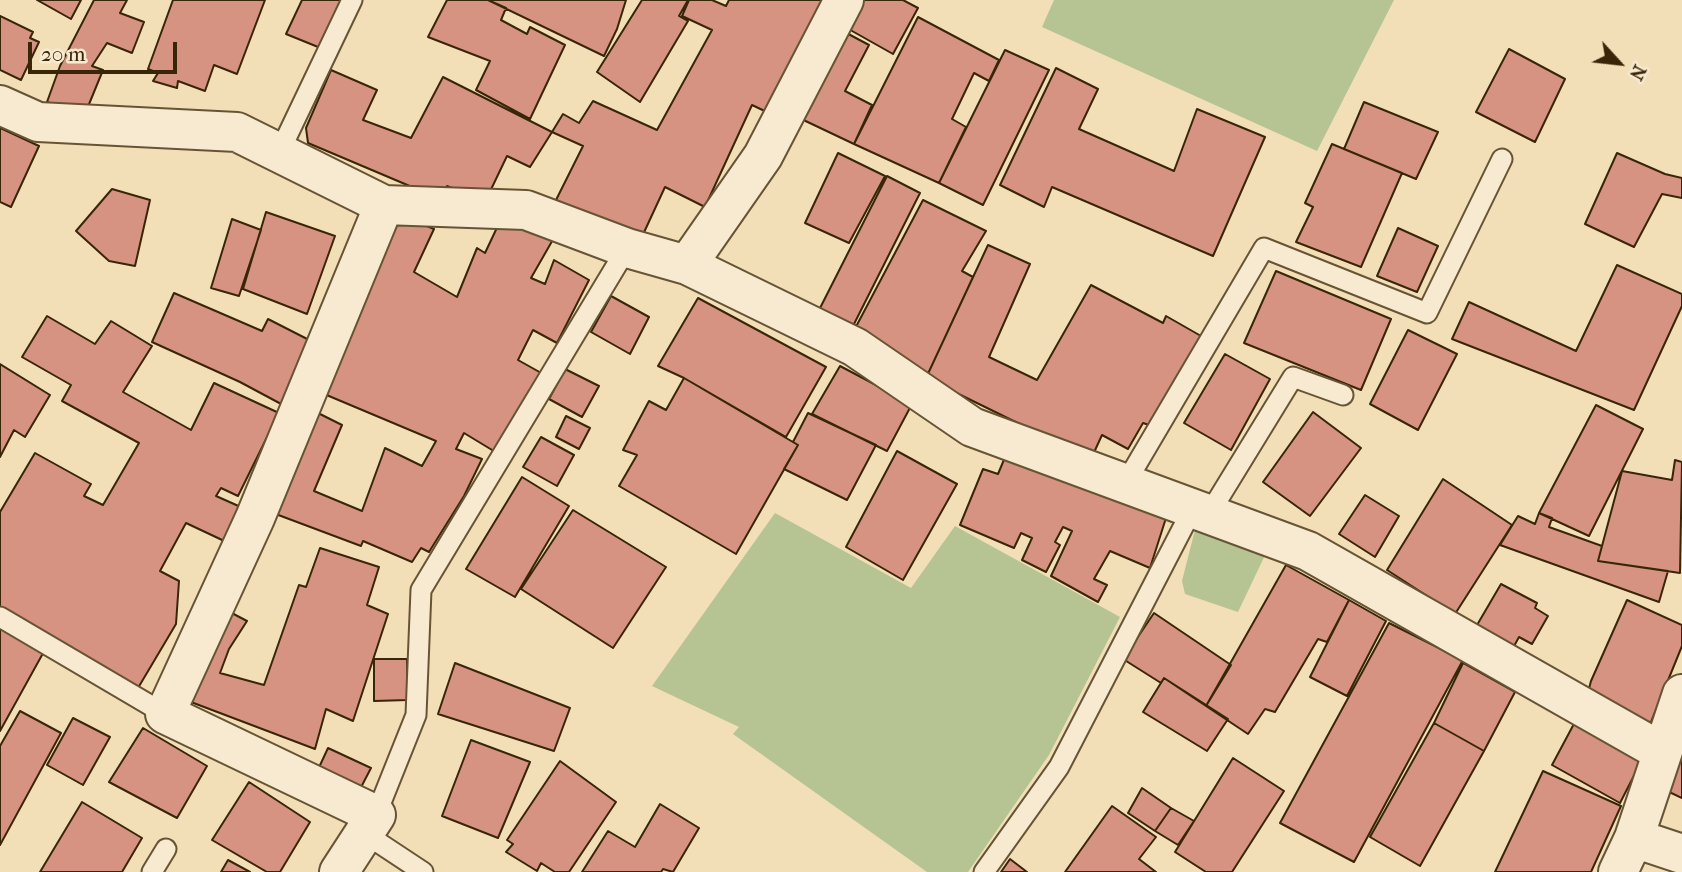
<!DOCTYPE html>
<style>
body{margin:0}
#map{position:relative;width:1682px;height:872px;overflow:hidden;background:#f2dfb7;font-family:"IM FELL French Canon",serif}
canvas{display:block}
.north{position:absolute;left:1584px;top:28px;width:70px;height:70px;-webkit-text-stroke:5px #f7ead0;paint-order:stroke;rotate:117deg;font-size:19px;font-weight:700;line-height:28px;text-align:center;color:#392508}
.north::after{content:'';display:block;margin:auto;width:24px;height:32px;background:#392508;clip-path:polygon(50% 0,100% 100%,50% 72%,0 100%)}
.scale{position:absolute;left:28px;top:42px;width:149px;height:32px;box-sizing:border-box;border:4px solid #392508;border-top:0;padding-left:9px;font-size:21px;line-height:24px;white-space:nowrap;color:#392508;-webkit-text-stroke:5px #f7ead0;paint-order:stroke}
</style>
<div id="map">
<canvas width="1682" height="872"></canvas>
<div class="north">N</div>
<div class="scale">20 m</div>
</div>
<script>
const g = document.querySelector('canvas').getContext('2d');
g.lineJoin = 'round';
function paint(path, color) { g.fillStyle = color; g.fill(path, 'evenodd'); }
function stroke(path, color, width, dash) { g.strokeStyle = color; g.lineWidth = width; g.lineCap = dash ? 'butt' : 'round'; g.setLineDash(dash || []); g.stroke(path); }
paint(new Path2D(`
 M1054,0h340l-77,151 -275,-124z
 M775,513l136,75 44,-62 165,91 -71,138 -81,117h-41l-194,-138 6,-7 -87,-41z
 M1197,522l70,29 -29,61 -53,-18 -3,-13z`), '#b6c392');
const building = new Path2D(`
 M37,0h44l-10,19z
 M94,0h33l-7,13 24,9 -12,31 -25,-10 -15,23 11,4 -18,44 -38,-12 13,-36z
 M173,0h92l-28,74 -23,-9 -9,26 -27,-10 -1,7 -24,-7 5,-8 -10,-4z
 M302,0h43l-22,49 -37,-15z
 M447,0h41l18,8 -5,12 26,14 3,-7 35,18 -35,74 -54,-29 14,-29 -62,-24z
 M488,0h138l-9,29 -13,27z
 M642,0h46l-9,16 9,5 -48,81 -43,-30z
 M689,0h23l14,6 3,-6h99l-55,115 -21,-10 -47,102 -40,-20 -25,54 -84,-41 27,-54 -31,-14 11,-18 16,9 14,-22 64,29 55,-100 -30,-14z
 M860,0h43l15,8 -25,46 -48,-27z
 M0,16l33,16 -3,6 9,4 -18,38 -21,-10z
 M918,17l81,43 -10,21 -15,-8 -22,46 14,8 -27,56 -85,-39z
 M839,29l30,16 -24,46 27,14 -18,39 -59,-28z
 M1509,49l56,30 -30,63 -59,-30z
 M1005,50l44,20 -66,135 -44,-22z
 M1056,68l42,21 -19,40 95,42 23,-62 68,28 -52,119 -161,-69 -8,20 -44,-22z
 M331,70l46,20 -14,30 48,18 32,-61 109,55 -22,35 -23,-11 -22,46 -38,-16 -9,12 -130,-55 -2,-15z
 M1364,102l74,30 -22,47 -72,-30z
 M0,128l39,18 -28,61 -11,-5z
 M1332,144l70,29 -41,94 -65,-25 17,-35 -8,-4z
 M838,153l47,23 -36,67 -44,-20z
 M1617,153l48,21 17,4v20l-20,-4 -28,53 -49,-23z
 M887,176l33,17 -70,139 -33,-18z
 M112,189l38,11 -15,66 -26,-5 -33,-30z
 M923,200l63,31 -24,40 11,6 -47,101 -76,-40z
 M391,211l43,18 -20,43 43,25 20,-49 8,5 17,-36 53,19 -24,42 14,6 9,-24 35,20 -32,63 -24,-13 -15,30 25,14 -46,79 -33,-20 -8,16 26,10 -18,37 -35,56 -8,-4 -9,14 -49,-21 -2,5 -96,-36 43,-102 34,17 -28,66 48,20 23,-63 37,18 14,-25 -119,-50z
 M266,212l69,24 -28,78 -64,-25z
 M232,219l29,11 -22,66 -28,-8z
 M1398,228l40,18 -21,46 -40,-16z
 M988,245l42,19 -41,93 48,23 54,-95 72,38 3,-7 35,20 -52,89 -6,-2 -15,26 -26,-14 -11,24 -165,-81z
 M1617,265l65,29v12l-48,104 -182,-71 17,-37 107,49z
 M1276,271l115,48 -30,71 -117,-47z
 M174,293l88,38 6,-12 47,24 -32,62 -43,-23 -88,-40z
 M611,296l38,21 -19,37 -39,-22z
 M698,298l128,69 -40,70 -102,-59 -26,-12z
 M47,316l48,28 16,-23 41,25 -29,46 68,38 23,-47 65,30 -41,83 -17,-8 -5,8 36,16 -15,35 -51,-24 -26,48 19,10 -3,43 -38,64 -138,-79v-97l35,-59 56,31 -7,12 19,9 36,-62 -77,-42 9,-16 -49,-28z
 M1408,330l49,24 -39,76 -48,-26z
 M1225,354l45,25 -39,71 -47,-27z
 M0,364l50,31 -25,42 -11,-7 -14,27z
 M840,366l72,38 -25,47 -75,-37z
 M565,369l34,17 -17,31 -33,-18z
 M684,378l114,67 -62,109 -117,-68 18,-31 -14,-5 26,-49 17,9z
 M1596,405l47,24 -54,107 -50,-23z
 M1313,412l48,36 -51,68 -47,-34z
 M808,413l68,32 -29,55 -63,-31 14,-24 -5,-3z
 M566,416l24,12 -11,21 -23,-12z
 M541,437l33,18 -17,31 -34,-19z
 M1008,450l158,68 -16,50 -40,-17 -16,28 13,6 -9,17 -47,-26 21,-45 -9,-4 -8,15 5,3 -14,27 -24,-12 10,-22 -11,-5 -7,15 -54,-23 23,-56 15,5z
 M897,451l60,33 -54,96 -57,-33z
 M1675,460l7,2 -2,111 -82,-12 24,-90 50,9z
 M522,477l47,29 -54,91 -49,-28z
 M1443,479l69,46 -57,89 -68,-44z
 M1365,495l34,21 -24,41 -36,-23z
 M573,510l93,57 -53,81 -92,-59z
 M1539,513l13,5 -3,9 53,19 -4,15 70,10 -9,31 -159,-57 18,-29 17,8z
 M320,548l59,19 -12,38 21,9 -35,107 -27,-12 -11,40 -132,-50 43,-89 21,11 -18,28 -9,24 44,12 35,-100 7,2z
 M1286,565l63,35 -22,42 -9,-3 -43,73 -10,-3 -17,25 -42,-28z
 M1501,584l36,19 -2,5 13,8 -16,28 -13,-7 -12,22 -37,-22z
 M1349,600l37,21 -39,75 -37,-19z
 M1627,600l55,25v21l-33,81 -63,-27 5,-19z
 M1154,613l77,52 -25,41 -42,-28 -3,5 -38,-24z
 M0,619l47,27 -47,85z
 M1389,623l74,37 -109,202 -74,-39z
 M374,659h33l1,41 -34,1z
 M455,663l115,45 -16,43 -116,-37z
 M1463,663l52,29 -31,59 -50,-28z
 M1164,678l64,41 -21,32 -64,-39z
 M20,711l41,22 -61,112v-99z
 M73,718l37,19 -27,48 -36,-20z
 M1576,720l67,38 -23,45 -68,-38z
 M1434,723l50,28 -64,115 -50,-29z
 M143,728l64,38 -30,52 -68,-36z
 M471,740l59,22 -32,76 -56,-22z
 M328,748l43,20 -15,29 -41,-21z
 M1682,757v41l-19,-9z
 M1233,758l51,33 -52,81h-26l-31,-20z
 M560,761l56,41 -47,70h-14l-14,-9 -4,8 -31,-19 7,-8 -6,-4z
 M1543,771l78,35 -30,66h-96z
 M249,782l61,40 -30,50h-13l-55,-32z
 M1142,788l29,20 -16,23 -27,-18z
 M82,802l60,36 -20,34h-82z
 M660,804l39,24 -26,44 -10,-3 -2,3h-79l26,-41 27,16z
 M1112,806l44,31 -17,22 17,13h-91z
 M1171,808l23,13 -16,24 -23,-14z
 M1010,859l17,13h-26z
 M228,860l22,12h-29z`);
paint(building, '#d69381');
stroke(building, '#392508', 2);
const service = new Path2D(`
 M279,153l73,-153
 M1125,484l139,-236 163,65 75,-154
 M1209,514l84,-137 50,18
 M0,617l165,97
 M376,815l40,-100 5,-125 206,-342
 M364,833l59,39
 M152,872l14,-23
 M984,872l75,-105 134,-259`);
const minor = new Path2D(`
 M0,105l38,17 199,10 147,73 142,5 101,38 60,17 168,82 117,80 336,124 354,201
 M687,265l76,-109 81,-156
 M1634,838l48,16
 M339,872l37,-57 -211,-101 90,-196 129,-313
 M1618,872l16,-34 48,-144`);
stroke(service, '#675434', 23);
stroke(minor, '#675434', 42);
stroke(service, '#f7ead0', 19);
stroke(minor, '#f7ead0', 38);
</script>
